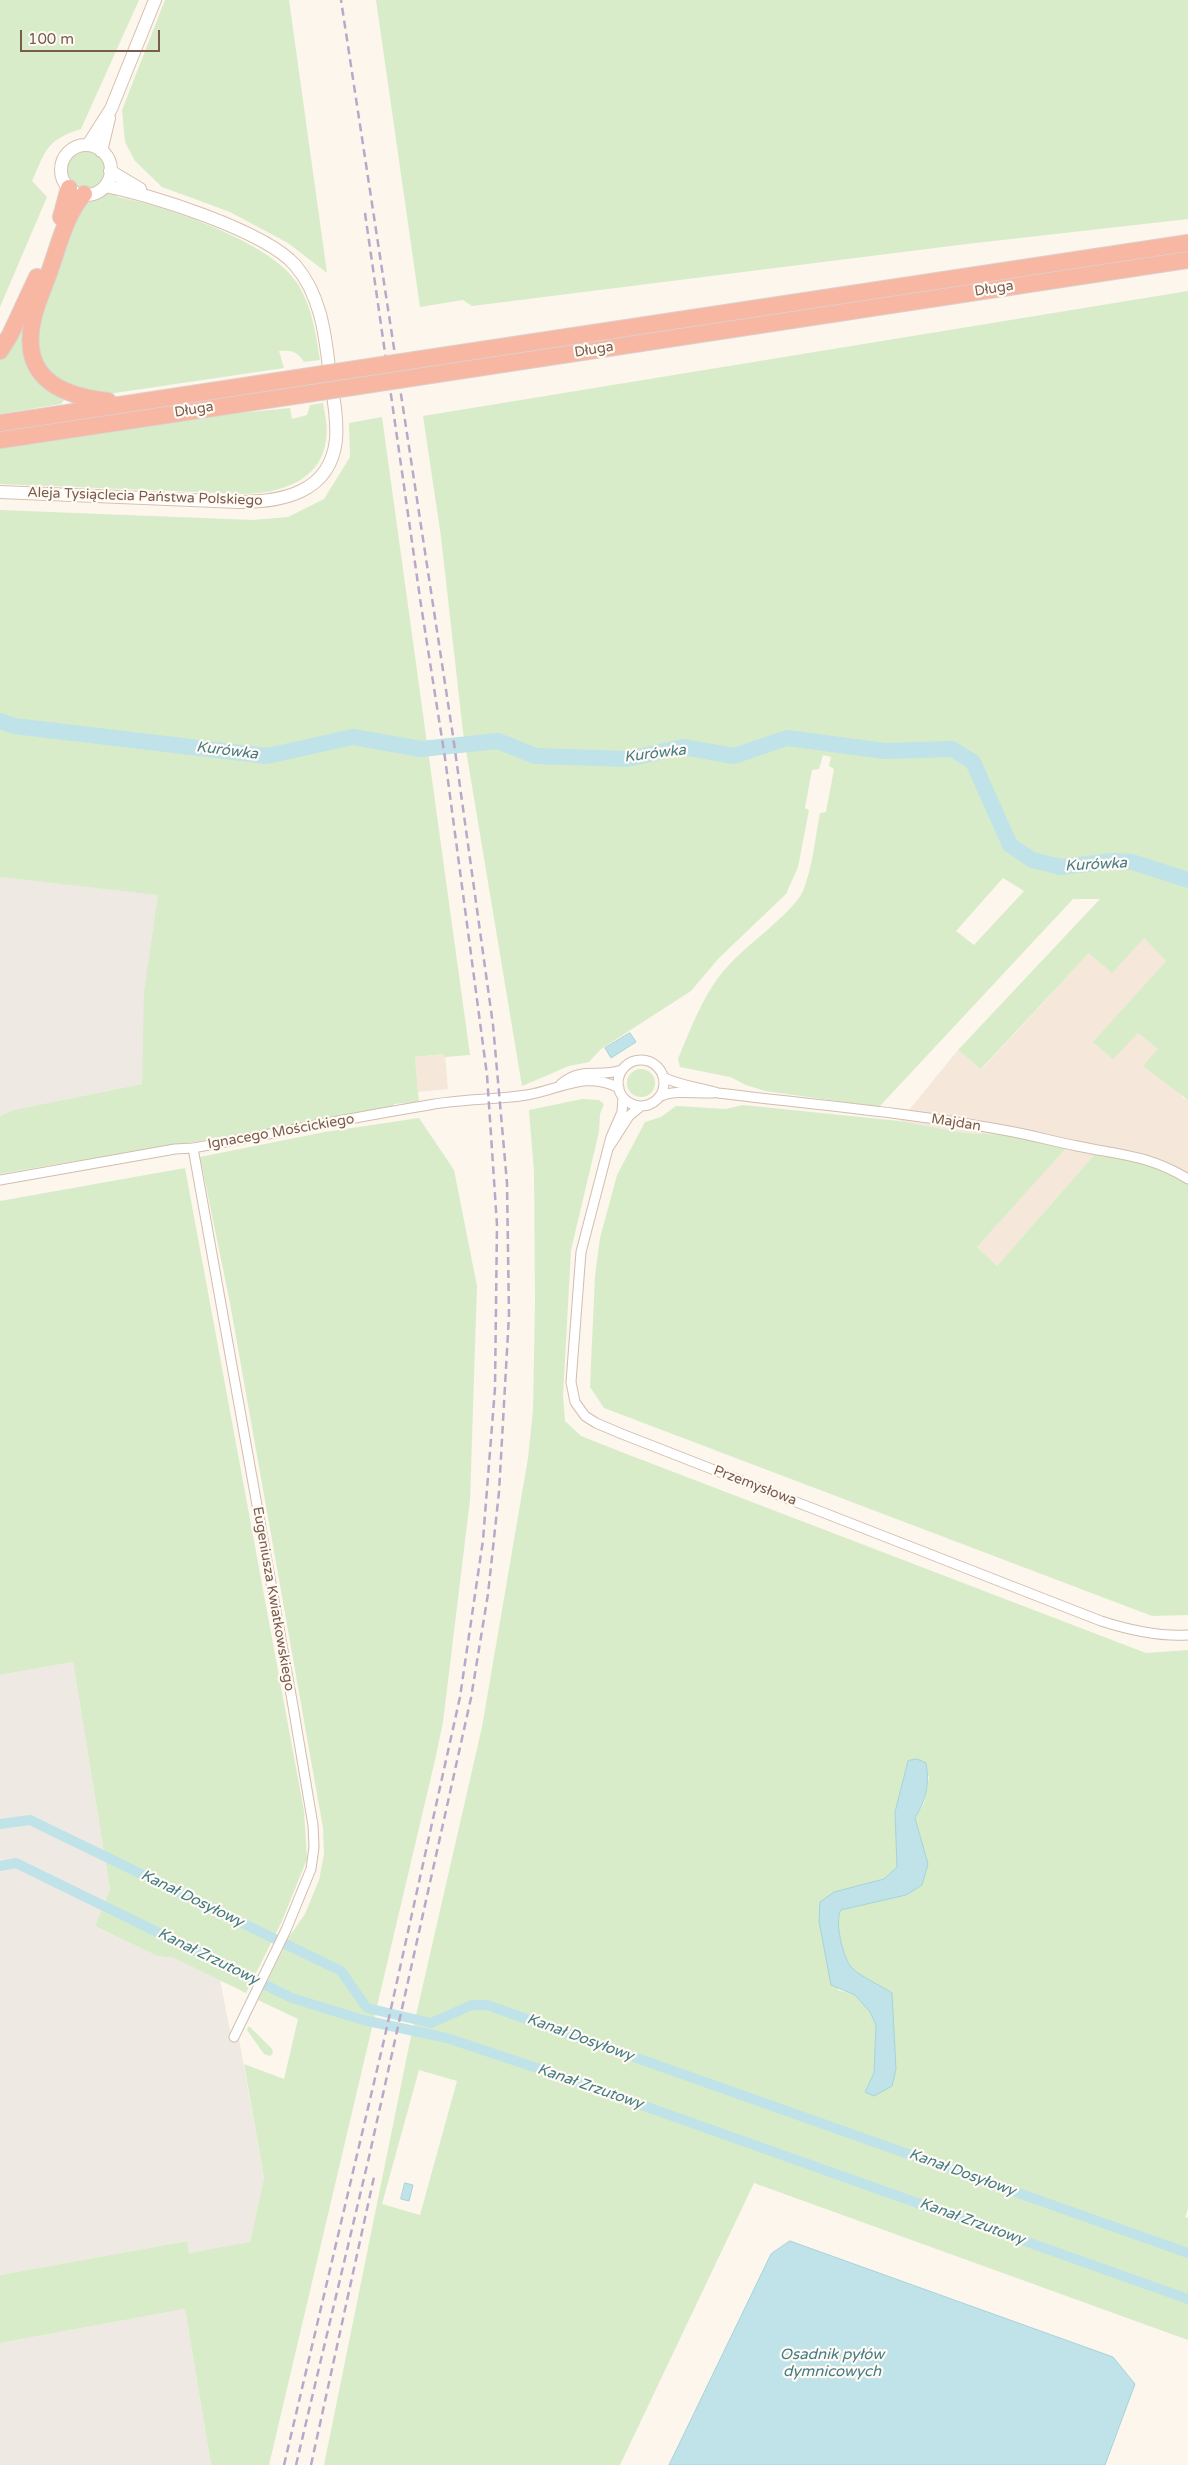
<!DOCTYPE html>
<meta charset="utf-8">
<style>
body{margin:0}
#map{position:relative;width:1188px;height:2465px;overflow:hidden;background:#fdf6ec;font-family:"Varela Round",sans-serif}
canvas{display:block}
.scale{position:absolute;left:20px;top:30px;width:140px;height:22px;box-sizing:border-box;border:2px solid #7a5c4d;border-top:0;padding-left:6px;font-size:15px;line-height:18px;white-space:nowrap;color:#7a5c4d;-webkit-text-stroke:4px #fffaf3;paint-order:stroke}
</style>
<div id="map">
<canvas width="1188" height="2465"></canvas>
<div class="scale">100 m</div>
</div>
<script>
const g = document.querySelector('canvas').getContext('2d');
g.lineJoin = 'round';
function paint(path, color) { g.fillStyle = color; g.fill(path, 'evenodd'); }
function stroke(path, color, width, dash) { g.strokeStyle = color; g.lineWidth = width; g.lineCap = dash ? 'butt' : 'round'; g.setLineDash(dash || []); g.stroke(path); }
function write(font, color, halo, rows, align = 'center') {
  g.font = font + ' "Varela Round",sans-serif'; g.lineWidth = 4.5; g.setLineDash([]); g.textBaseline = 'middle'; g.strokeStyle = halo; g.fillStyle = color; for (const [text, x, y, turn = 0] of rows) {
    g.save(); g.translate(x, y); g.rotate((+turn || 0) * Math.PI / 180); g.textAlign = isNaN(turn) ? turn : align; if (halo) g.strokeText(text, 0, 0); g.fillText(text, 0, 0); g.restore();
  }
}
paint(new Path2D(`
 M1144,938l22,23 -72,81 44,-10 20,17 25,49 5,2v84l-16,-10 -77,-20 -98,112 -20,-19 88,-99 -62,-13 -38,-2 -65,-12 58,-71 24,19 107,-116z
 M445,1054l3,35 -30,3 -3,-35z`), '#f5e8da');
paint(new Path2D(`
 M0,877l159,17 -11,72 -6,118 -129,26 -13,6z
 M73,1662l37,227 -15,37 62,30 17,2 46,22 11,55 8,4 25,139 -14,65 -61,10 -3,-12 -186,34v-600z
 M185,2309l26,156h-211v-122z`), '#efe9e4');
paint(new Path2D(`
 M0,0h139l-58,129c-35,11 -35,21 -49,52l15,16 -47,110z
 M165,0h124l38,273 -39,-30 -58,-31 -68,-25 -27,-26 -10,-19 -3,-32z
 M376,0h812v219l-221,25 -495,62 -9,-6 -43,7z
 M65 169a20 20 0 1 1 40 0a20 20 0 1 1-40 0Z
 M106,191h9l3,6c48,9 153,45 179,86 15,23 19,51 23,77l-16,2c-6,-10 -14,-13 -25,-11l5,17 -176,26 -41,-7 -24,-22 -7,-30 34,-108 20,-30z
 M1188,250v4l-381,57 -1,-4z
 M1188,291v809l-45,-34 15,-17 -20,-16 -25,26 -20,-17 73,-81 -22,-23 -32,35 -23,-20 -108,116 -23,-19 142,-151h-27l-194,208 -114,-16 -19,-6 -16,-8 -50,-10 -2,-8c13,-31 27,-69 50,-93 18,-21 65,-53 75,-75 10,-25 12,-53 17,-78l6,-1 8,-43 -5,-3 2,-9 -8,-2 -4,14 -7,1 -7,38 4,2 -11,57 -12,27 -67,64 -28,33 -90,58 -12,13 -20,4 -47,20 -59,-354 -22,-195 -18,-121zM1003,878l21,13 -50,54 -18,-14z
 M25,318l-1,24 40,58 -3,4 -61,10v-56z
 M666,328l1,4 -228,35 -1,-4z
 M289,385l1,4 -290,45v-5z
 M323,403c2,12 5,24 3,36 -4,42 -46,54 -82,55l-244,-10v-35l240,-36 50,-5 2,11 15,-4 3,-10z
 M382,417l88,638 -25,2 -1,-3 -29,3 4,45 -25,2v5c-132,23 -263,42 -394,65v-58l13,-6 129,-26 2,-92 14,-97 -158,-18v-367l253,10 35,-3 36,-18 26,-42 -1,-34z
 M627 1083a14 14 0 1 1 28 0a14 14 0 1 1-28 0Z
 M582,1099l17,1 5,4 -4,10 -1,18 -28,118 -8,146 2,25 16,15 43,17 522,200 42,-3v559l-3,8 3,1v122l-434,-157 -134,282h-296l85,-419 73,-319 46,-269 5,-48 2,-109 -1,-129 -5,-62zM917,1759l12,18 -5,26 -9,15 6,20 -15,57 -65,15c-7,10 2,49 11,58 11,10 28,17 40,25l-18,103 -9,-5 9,-18 2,-48 -6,-13 -15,-17 -17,-5 -4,-98 50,-13 14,-12 -3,-55 13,-51zM419,2070l38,11 -37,134 -38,-11z
 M743,1105l157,16 65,12 38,2 63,13 -89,99 20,19 98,-112 56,10 37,20v431l-36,1 -548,-208 -14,-21 5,-111 5,-38 17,-63 28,-53 16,-5 15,-11 50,3z
 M419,1118l35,52 23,116 -7,214 -27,222 -8,38 -166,705h-58l-26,-156 -185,34v-68l187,-34 2,12 61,-11 14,-64 -20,-114 40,15 14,-60 -40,-19 31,-63 16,-23 14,-34 5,-26 -1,-26 -93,-525 -30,-146 125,-25z
 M185,1168l119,643 3,48 -25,62 -36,72 -72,-35 -17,-2 -62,-30 15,-37 -37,-227 -73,13v-474z
 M248,2027h2l22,22 1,4 -3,3 -6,-2 -17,-24z`), '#d8ecc9');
const water = new Path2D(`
 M630,1033l6,9 -25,16 -6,-10z
 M917,1759l9,4c4,21 0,37 -11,55l13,46 -6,21 -16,10 -65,15c-7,10 2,49 11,58 11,10 28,17 40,25l4,76 -4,17 -18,10 -9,-4 9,-19 2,-48 -6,-13 -15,-17 -24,-10 -12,-64 1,-19 14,-10 50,-13 13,-12 -2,-55 13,-51z
 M405,2183l8,2 -4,16 -8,-2z
 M790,2241l323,116 22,27 -30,81h-436l102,-211z`);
paint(water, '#bfe3e8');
stroke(water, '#a5d3da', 1);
stroke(new Path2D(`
 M0,1824l30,-4 311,151 26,37 64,15 41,-18h15l701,248
 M0,1866l16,-3 276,135 71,22 84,18 93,31 648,230`), '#bfe3e8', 10);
stroke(new Path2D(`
 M0,721l14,5 253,30 86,-19 68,12 77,-8 37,15 92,3 56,-12 51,9 53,-18 98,13 67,-2 21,13 37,83 22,15 29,7 52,-6 19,1 56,18`), '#bfe3e8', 16);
const street = new Path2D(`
 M618 1083a23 23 0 1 1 46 0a23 23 0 1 1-46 0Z
 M663,1077c17,9 37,10 55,16 98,12 198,20 296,39 21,4 42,10 63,14 43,9 72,9 111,33
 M561,1084c21,-18 38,-6 61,-14
 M623,1097l-1,15 -11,25 -30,115 -10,130 4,20 10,14 11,7 26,11 479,187c28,9 57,16 87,14
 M659,1097c17,-8 36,-3 54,-4
 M609,1147l20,-31 12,-10
 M193,1148l100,558 20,119 1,22 -3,22 -25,61 -52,107
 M0,1180l175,-31 18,-1c78,-14 157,-30 236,-43 32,-6 65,-5 98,-10 32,-5 59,-25 92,-7`);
const secondary = new Path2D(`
 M88,145l23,-36 44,-109
 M61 170a25 25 0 1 1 50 0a25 25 0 1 1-50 0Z
 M101,151l8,-33
 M110,171l30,18
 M0,492l239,10c43,0 91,-9 97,-62 2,-24 -4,-49 -7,-72 -4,-36 -9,-74 -34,-103 -30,-34 -145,-71 -190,-79`);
const highway = new Path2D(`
 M84,194c-17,18 -25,50 -33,73 -6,19 -16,38 -19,57 -10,55 30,72 76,77
 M61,217l8,-29
 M0,351l10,-16 27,-58
 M428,358l760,-115
 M431,375l757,-115
 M0,423l297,-45
 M0,440l300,-45`);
stroke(street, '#d1beb0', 11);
stroke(secondary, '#d6c0b0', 14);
stroke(highway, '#dad1cd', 18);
stroke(street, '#fff', 9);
stroke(secondary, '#fff', 12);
stroke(highway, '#f7b7a3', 16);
stroke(new Path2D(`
 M284,2465l100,-425 76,-343 23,-157 12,-152 2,-163 -10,-150 -42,-317 -24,-153 -56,-392
 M296,2465l73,-308 102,-459 17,-104 11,-102 10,-177 -2,-132 -14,-158 -40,-289 -112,-736
 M311,2465l63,-288`), '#b9a8c9', 2.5, [8, 5]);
const highwayBridge = new Path2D(`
 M297,378l131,-20
 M300,395l131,-20`);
stroke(highwayBridge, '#dad1cd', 18, []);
stroke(highwayBridge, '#f7b7a3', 16);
write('14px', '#7a5c4d', '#fffaf3', [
 ["Długa",994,289,-9],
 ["Długa",594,350,-9],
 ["Długa",194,410,-9],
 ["Aleja Tysiąclecia Państwa Polskiego",145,497,2],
 ["Majdan",956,1123,9],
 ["Ignacego Mościckiego",281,1132,-10],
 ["Przemysłowa",755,1486,21],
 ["Eugeniusza Kwiatkowskiego",273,1599,80]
]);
write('italic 15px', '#437c86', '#fffaf3', [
 ["Kurówka",227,751,7],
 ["Kurówka",655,754,-7],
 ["Kurówka",1096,865,-3],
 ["Kanał Dosyłowy",192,1899,26],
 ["Kanał Zrzutowy",208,1957,26],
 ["Kanał Dosyłowy",580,2038,20],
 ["Kanał Zrzutowy",590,2087,19],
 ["Kanał Dosyłowy",962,2173,20],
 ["Kanał Zrzutowy",972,2222,20],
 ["Osadnik pyłów",832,2355],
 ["dymnicowych",832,2372]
]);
</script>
